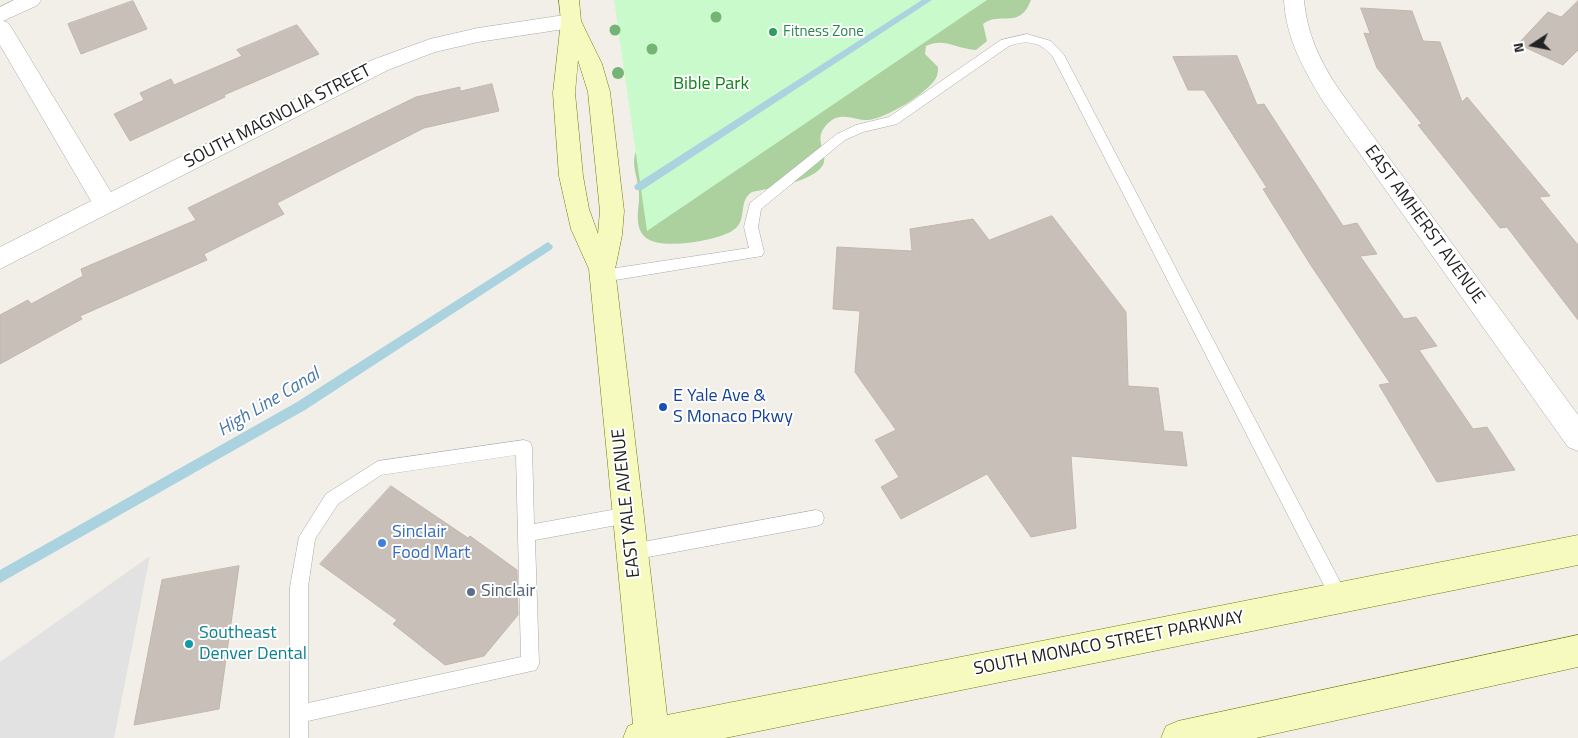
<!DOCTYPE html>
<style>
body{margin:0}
#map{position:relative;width:1578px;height:738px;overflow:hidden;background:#f2efe9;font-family:"Titillium Web",sans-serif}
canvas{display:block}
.north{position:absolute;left:1508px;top:20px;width:50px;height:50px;-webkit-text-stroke:4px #fff;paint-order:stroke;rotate:259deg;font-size:14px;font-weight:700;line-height:20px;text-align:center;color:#222}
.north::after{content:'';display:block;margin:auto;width:18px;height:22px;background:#222;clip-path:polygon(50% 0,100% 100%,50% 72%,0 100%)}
</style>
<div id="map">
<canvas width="1578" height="738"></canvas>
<div class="north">N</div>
</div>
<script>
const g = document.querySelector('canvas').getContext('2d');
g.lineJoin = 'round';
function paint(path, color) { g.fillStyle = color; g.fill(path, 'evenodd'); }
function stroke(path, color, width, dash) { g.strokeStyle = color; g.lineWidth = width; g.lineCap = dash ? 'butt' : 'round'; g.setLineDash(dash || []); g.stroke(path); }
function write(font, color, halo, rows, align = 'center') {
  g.font = font + ' "Titillium Web",sans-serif'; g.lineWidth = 4; g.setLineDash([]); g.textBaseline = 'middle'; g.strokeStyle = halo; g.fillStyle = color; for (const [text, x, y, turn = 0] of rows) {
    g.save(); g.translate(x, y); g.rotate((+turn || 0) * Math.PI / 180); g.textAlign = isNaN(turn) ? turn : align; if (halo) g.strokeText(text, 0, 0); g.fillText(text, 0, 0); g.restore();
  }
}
paint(new Path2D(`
 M899,0h132c-12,31 -30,10 -48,24l4,17 -11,9c-19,-1 -32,-13 -50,-4l-1,8 13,13c0,4 0,7 -2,11 -8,15 -50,40 -67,42 -12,1 -26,-8 -37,0 -24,18 -2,31 -9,45 -10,17 -53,23 -71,27 -14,9 -5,26 -16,36 -14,13 -77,23 -91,9 -10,-9 -7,-25 -6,-37 2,-20 -12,-37 0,-54z`), '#add19e');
paint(new Path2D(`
 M614,0h373l-340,231z`), '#c8facc');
paint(new Path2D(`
 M150,556l-36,182h-114v-76z`), '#e2e2e2');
paint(new Path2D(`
 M922,0h10l-290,190h-6l-2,-3 2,-3z
 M548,242l5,4 -1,3 -247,161 -305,173v-13l297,-168z`), '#aad3df');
const building = new Path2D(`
 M133,1l14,28 -66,25 -13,-30z
 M1578,1v49l-15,15 -45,-21 30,-32 13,5z
 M1361,8l51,3 11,30 17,1 22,60 5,-5 83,99 -11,1 39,48v75l-71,-93 -7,1 -82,-103 4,-1 -45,-56 -13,-35 6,1z
 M297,25l22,29 -95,41 1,2 -95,44 -16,-27 30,-14 -4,-7 31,-14 3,6 68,-29 -5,-6z
 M1237,56l20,49 7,-1 79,122 14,-3 20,31 -17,2 44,63 12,-2 21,29 -18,4 54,79 14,-2 28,43 -78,12 -58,-97 11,-2 -80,-119 -47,-75 4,-1 -63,-98h-16l-15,-33z
 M492,84l7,27 -75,17 -147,75 7,11 -80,40 3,6 -127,56 2,3 -82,45v-49l28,-15 3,4 52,-28 -2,-7 115,-49 -8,-12 228,-111 44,-10v4z
 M1052,216l74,96 2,74 30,2 6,43 18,1 5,34 -116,-10 5,72 -45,9 -44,-63 -86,45 -20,-32 18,-10 -24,-37 21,-10 -41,-58 5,-61 -27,-2 4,-62 75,4 -2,-22 63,-10 16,21z
 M391,486l77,52 2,-2 47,34 1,45 -34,41 -39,9 -52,-41 4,-4 -77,-56z
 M239,566l-20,143 -85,16 28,-145z`);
paint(building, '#c7bfb8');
stroke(building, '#c4b6ab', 1);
const lane = new Path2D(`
 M1027,34l24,7 13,14 282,538 3,6 -3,6 -6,3 -6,-3 -281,-548c-12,-15 -26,-18 -44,-11l-112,78 -34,8 -18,8 -84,69 -3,18 6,25 -2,4 -159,26 -5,-2 -2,-4 2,-4 5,-2 146,-22 -5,-21 6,-24 87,-69 19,-9 33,-8 112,-77z
 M524,440l6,2 2,5 2,77 94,-17 6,2 2,6 -2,6 -6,2 -93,17 4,124 -3,6 -228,51v17h-18v-151l9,-50 27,-43 52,-33zM516,455l5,202 -213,46v-116l7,-48 23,-35 43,-29z
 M816,510l6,2 2,6 -2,6 -6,2 -184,34 -6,-2 -2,-6 2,-6 6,-2z`);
const street = new Path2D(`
 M14,0h27l-3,5 -35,16 4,1 4,5 100,165 261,-132 58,-21 48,-11 93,-14 7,2 3,5 -3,5 -7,2 -93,14 -43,10 -47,18 -388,199v-22l91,-46 -91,-156v-38z
 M1284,0h20c3,35 17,63 36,91l238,324v36l-10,-4 -244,-344c-20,-33 -38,-64 -40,-103z`);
const secondary = new Path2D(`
 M559,0h20l2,21 21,43 8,28 14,119 -2,24 -7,34 52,446 911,-180v30l-853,173h-102l5,-12 5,-2 -44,-455 -18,-40 -12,-53 -6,-83 8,-72zM578,60l10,32 12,119 -2,23 -9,-25 -6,-33 -8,-83z
 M1578,635v32l-322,71h-95l5,-12 12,-5z`);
stroke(lane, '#a9a9a9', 1);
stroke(street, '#a9a9a9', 1);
stroke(secondary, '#707d05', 1);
paint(lane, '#fff');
paint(street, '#fff');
paint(secondary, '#f7fabf');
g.fillStyle = '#74b475';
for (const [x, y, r] of [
 [716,17,5.5],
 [615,30,5.5],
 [652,49,5.5],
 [618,73,6]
]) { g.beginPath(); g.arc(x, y, r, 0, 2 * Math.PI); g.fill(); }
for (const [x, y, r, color] of [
 [773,32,5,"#2e9e5b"],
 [663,407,5,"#1a4fb4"],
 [382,543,5,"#3f7fe0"],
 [471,592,5,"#5c6f8a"],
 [189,644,5,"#0f9aa8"]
]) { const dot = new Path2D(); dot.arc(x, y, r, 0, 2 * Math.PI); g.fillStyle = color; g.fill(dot); stroke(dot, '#fff', 2); }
write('15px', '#27864d', '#fff', [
 ["Fitness Zone",783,32]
], 'left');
write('18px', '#0c8416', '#fff', [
 ["Bible Park",711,85]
]);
write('18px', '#222', '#fff', [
 ["SOUTH MAGNOLIA STREET",278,117,-27],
 ["EAST AMHERST AVENUE",1424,225,54],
 ["EAST YALE AVENUE",627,503,-96],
 ["SOUTH MONACO STREET PARKWAY",1109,644,-11]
]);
write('18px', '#164399', '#fff', [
 ["E Yale Ave &",673,397],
 ["S Monaco Pkwy",673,418]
], 'left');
write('18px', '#366cbe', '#fff', [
 ["Sinclair",392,533],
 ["Food Mart",392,554]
], 'left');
write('18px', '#4e5e75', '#fff', [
 ["Sinclair",481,592]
], 'left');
write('18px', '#0d838f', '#fff', [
 ["Southeast",199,634],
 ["Denver Dental",199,655]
], 'left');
write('italic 19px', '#4a7aab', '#fff', [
 ["High Line Canal",269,403,-31]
]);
</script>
